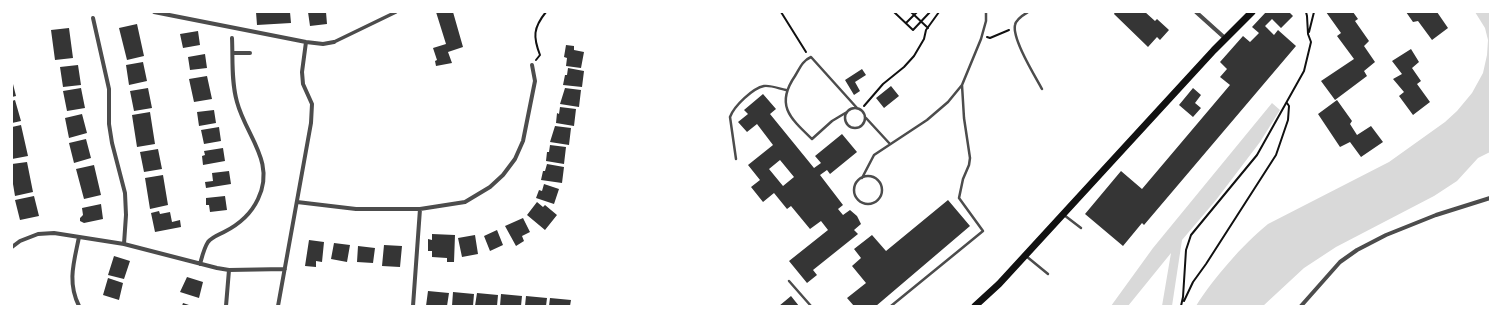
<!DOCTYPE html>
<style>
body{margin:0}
#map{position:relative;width:1502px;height:318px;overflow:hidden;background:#fff;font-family:Raleway,sans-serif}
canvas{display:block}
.frame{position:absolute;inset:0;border:13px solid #fff;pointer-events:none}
</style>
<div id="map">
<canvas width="1502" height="318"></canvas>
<div class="frame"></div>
</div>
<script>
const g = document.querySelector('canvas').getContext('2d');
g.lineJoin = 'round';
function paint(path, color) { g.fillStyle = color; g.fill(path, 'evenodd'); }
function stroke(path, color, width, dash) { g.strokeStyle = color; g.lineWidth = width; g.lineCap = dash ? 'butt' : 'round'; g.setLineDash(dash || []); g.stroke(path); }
paint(new Path2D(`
 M1475,12h15v140l-12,6 -21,23 -23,15 -98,51 -32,21 -41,38h-67c17,-27 47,-62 72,-82l121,-62 56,-40 12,-11 15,-18 11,-20 4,-18 1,-15 -3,-12z
 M1272,103l8,7 -20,32 -44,58 -34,40 -10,66h-10l9,-53 -43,53h-17l42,-58z`), '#d9d9d9');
paint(new Path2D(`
 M256,12h34l1,11 -34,2z
 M308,12h18l1,12 -17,2z
 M436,12h17l10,35 -15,5 4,11 -16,3 -1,-5 2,-1 -4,-12 13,-4z
 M1115,12h30l10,9 2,-2 12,11 -9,10 -3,-3 -9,10 -34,-33z
 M1266,12h23l4,4 -12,12 -9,-9 -7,7 9,9 4,-5 18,16 -152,179 -2,-2 -19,23 -38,-32 36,-43 21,18 88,-104 -10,-8 7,-8 -7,-7 23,-26 7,6 9,-9 -7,-6z
 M1326,12h27l5,7 -3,2 14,20 -5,5 11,16 -11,9 3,5 -32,24 -14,-19 33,-22 -17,-23 4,-3z
 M1406,12h31l11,16 -16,12 -14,-19 -5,1z
 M137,24l7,32 -17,4 -8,-32z
 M69,28l4,30 -18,2 -4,-30z
 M198,31l2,14 -17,3 -3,-14z
 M566,45l8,1v4l10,2 -3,16 -15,-2 1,-8 -3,-1z
 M1411,49l8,13 -7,6 9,13 -4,3 13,18 -17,13 -14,-19 5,-4 -11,-13 9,-5 -10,-13z
 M205,54l2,14 -17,2 -2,-13z
 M143,62l4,19 -18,4 -3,-20z
 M78,65l3,20 -18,2 -3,-20z
 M568,68l16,3 -2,16 -19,-2 2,-10h2z
 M862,69l4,6 -11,7 5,9 -6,4 -9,-15z
 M207,76l5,23 -18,3 -5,-23z
 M12,80l4,16 -4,1z
 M891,86l8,10 -15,12 -8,-10z
 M81,88l4,20 -18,3 -4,-20z
 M148,88l4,20 -18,3 -4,-20z
 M565,88l16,2 -2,17 -19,-3z
 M1193,88l8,7 -6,8 6,5 -8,9 -14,-12z
 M763,94l13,15 -6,5 44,54 7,-5 -6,-7 27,-22 15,18 -27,22 -3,-4 -7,5 23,30 -5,4 5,6 7,-5 7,6 4,8 -7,6 4,4 -45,36 4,5 -10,8 -18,-22 39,-31 -7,-9 -11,8 -19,-23 -4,3 -13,-16 -11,9 -12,-15 9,-7 -12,-15 25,-20 -16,-21 -10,8 -9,-10 10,-8 -4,-4zM780,160l14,17 -11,9 -14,-17z
 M15,100l6,21 -9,2v-22z
 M1337,100l15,21 -2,3 7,11 14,-9 12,16 -22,15 -11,-15 -10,5 -22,-33z
 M560,107l16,2 -2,17 -18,-3 1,-10 2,1z
 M214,110l2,13 -17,3 -2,-14z
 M150,112l5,32 -18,3 -5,-32z
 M82,114l5,19 -18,5 -4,-20z
 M21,125l7,31 -16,3v-32z
 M555,126l16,2 -2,17 -19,-3z
 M219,127l2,14 -17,3 -3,-14z
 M86,139l5,19 -17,5 -5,-20z
 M550,145l16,2 -2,17 -18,-3 1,-9h2z
 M223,148l2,13 -22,4 -1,-9 3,-1 -1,-4z
 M158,149l4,20 -18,3 -4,-20z
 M27,162l6,30 -18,4 -3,-18v-14z
 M547,164l17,3 -2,16 -21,-3 2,-9h2z
 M94,165l7,30 -17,4 -8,-30z
 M229,171l2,13 -25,4 -1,-6 8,-1 -1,-8z
 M163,175l5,30 -18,4 -5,-31z
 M544,184l15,5 -5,15 -18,-6 3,-8 3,1z
 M34,196l5,20 -19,4 -5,-20z
 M225,196l2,14 -17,2 -1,-7h-3v-7z
 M948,200l22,26 -94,80h-22l-7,-8 19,-15 -14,-17 9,-8 -7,-9 18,-14 14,16z
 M537,202l6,5 2,-2 12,10 -12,15 -18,-15z
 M101,204l2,15 -19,4 -4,-2v-3l3,-3 -1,-7z
 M159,211l1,3 10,-2 2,10 8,-2 1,7 -26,5 -4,-19z
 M523,218l7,14 -8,4 2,5 -8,5 -11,-20z
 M497,230l6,15 -13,6 -6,-15z
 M432,234l23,1 -1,27h-7v-4l-15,-1v-6h-4v-12l4,1z
 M475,235l3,19 -16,3 -4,-19z
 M309,240l15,2 -2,20 -6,-1v6l-11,-1z
 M334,243l16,2 -3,17 -16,-3z
 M384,245l18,1 -2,21 -18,-1z
 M358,246l17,2 -2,15 -16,-1z
 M114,256l16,5 -6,18 -16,-4z
 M187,277l16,5 -4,16 -19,-6z
 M108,278l15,5 -4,17 -16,-5z
 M428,291l21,2 -2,13h-21z
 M453,292l21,2 -1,12h-21z
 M477,293l21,2 -1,11h-22z
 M501,294l21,2 -1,10h-21z
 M526,296l21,2 -1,8h-21z
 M791,296l8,10h-20z
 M550,298l21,2 -1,6h-21z
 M183,303l9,3h-10z`), '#353535');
stroke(new Path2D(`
 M781,12l25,40
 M894,12l19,18 17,-18
 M911,12l17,16
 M906,23l11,-11
 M1309,32l5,-20
 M987,37l3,1 19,-8
 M536,60l4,-5c-7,-18 -7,-27 6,-43
 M864,106l19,-22 21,-17 10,-11 10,-17 2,-9 13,-18
 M1184,301l9,-19 13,-18 70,-109 12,-35 1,-14 -2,-3
 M1181,306l2,-9 3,-47 5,-15 66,-80 47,-84 7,-29 -3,-8 -1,-18 -1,-4`), '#111', 2);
stroke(new Path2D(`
 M1028,12c-5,3 -12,7 -13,13 -3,14 20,51 27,64
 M845 118a10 10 0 1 1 20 0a10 10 0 1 1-20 0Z
 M847,112l-15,9 -20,18c-22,-21 -37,-34 -17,-63 5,-8 7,-15 16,-19l46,51
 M866,118l24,26
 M736,159l-6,-42c4,-11 23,-29 34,-31 7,-1 16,3 22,4
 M854 190a14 14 0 1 1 28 0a14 14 0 1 1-28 0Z
 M862,178l12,-23 53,-35 21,-18 14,-17 19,-46 5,-18v-9
 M1064,215l17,13
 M1026,256l22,18
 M789,281l22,25
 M891,306l92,-75 -24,-33 4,-19 6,-14 1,-7 -6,-40 -2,-33`), '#4c4c4c', 2.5);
stroke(new Path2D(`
 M334,42l62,-30`), '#4c4c4c', 3.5);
stroke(new Path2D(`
 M154,12l152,30 17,2 11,-2
 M1196,12l30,27
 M93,18l16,71v35l3,19 13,50 1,22 -2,29
 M233,53h17
 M297,202l59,7h64l45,-7 25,-15 13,-12 12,-16 8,-18 12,-60 -3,-16
 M12,247l8,-6 18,-7 16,-1 70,11 93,24 12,2 56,-1
 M200,264c2,-7 4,-16 8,-22 4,-5 10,-7 16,-10 14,-7 27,-18 34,-33 18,-37 -12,-63 -21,-97 -6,-21 -4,-43 -5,-64
 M79,306c-12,-24 -5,-44 0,-69
 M226,306l3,-36
 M278,306l33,-183 1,-19 -9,-20 -1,-12 4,-30
 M413,306l7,-97
 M1301,306l39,-44 17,-12 29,-15 50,-20 54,-17`), '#4c4c4c', 4);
stroke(new Path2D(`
 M975,306l24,-22 215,-234 38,-38`), '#111', 7);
</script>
